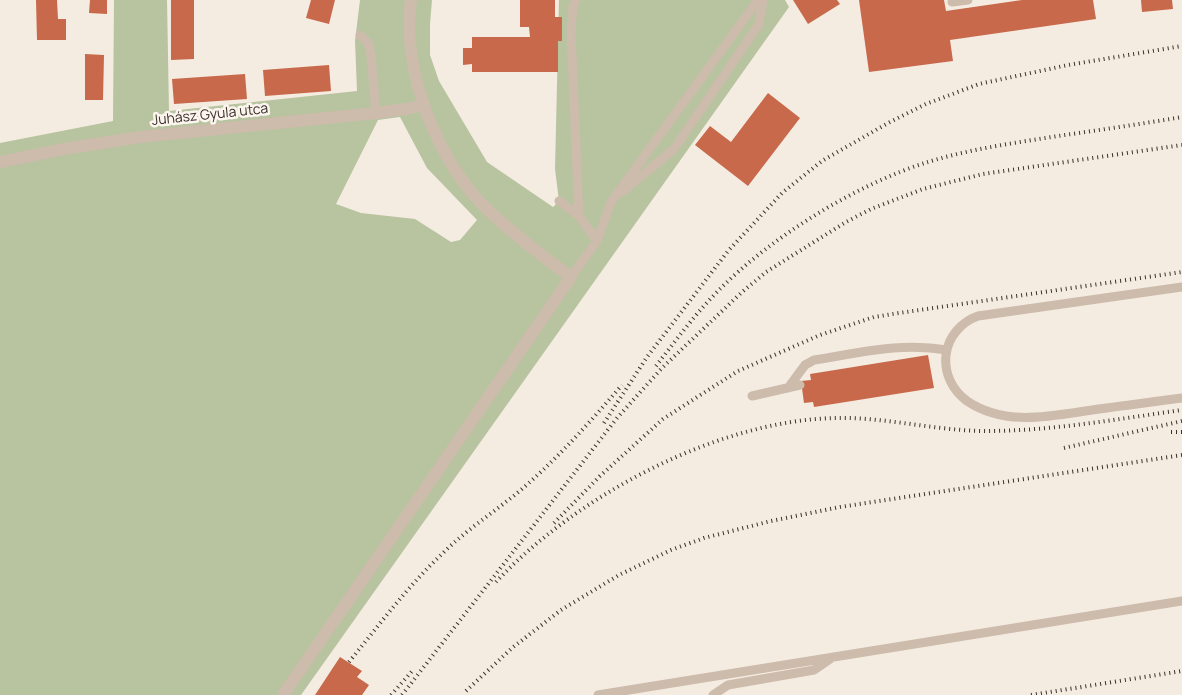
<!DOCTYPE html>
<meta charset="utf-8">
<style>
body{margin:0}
canvas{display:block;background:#f4ebe1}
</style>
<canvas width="1182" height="695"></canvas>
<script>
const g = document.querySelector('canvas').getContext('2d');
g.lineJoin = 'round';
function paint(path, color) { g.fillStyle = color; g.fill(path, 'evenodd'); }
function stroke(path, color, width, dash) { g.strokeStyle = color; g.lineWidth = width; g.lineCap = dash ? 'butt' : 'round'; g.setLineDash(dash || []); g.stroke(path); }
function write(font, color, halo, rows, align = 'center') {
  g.font = font + ' Manrope,sans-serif'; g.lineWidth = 5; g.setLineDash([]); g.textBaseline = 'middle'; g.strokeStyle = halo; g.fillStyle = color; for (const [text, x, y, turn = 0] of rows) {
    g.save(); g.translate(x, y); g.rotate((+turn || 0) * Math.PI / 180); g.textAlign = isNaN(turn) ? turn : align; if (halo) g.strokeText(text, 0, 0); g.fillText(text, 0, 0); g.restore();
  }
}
paint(new Path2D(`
 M114,0h53l2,111 188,-20 -2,-50 5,-41h72l-2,24v31l9,26 48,81 66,45 6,-6 -4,-32 4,-169h226l4,7 -488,688h-301v-552l113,-22zM400,117l27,51 50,52 -17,20 -9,2 -36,-23 -54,-6 -25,-9 42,-84z`), '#b8c4a0');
paint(new Path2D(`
 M36,0h21l1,19h8v21h-29z
 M90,0h17v14l-18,-1z
 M171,0h23v59l-23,1z
 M311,0h24l-6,24 -23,-6z
 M520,0h35v17h7v24h-4v31h-86v-8l-9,1v-17h9v-11h58l-1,-10h-9z
 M793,0h44l3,4 -32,20z
 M859,0h85l2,11 76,-11h71l3,19 -146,21 3,21 -84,11z
 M1141,0h31l1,9 -31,3z
 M85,54l19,1 -1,45h-18z
 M329,65l2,26 -66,5 -2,-26z
 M245,74l2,25 -73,5 -2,-25z
 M768,93l32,25 -52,68 -53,-41 15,-19 21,16z
 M928,355l6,33 -120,19 -1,-5 -9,1 -3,-22 10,-1 -1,-6z
 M340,657l22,14 -5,6 12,8 -7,10h-47z`), '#c8694b');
stroke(new Path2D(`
 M576,0l-3,6 -2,25 8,185
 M952,2l16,-2
 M360,35l8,8 3,12 5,58
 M622,192l52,-43 85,-125 4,-24
 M559,201l20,15 18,25
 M571,277l26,-36 14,-39 147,-202
 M1182,287l-204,29c-17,6 -30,21 -32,39 -2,18 6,35 21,46 40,27 87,14 132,8 28,-4 55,-7 83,-11
 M788,388l17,-23 9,-5c46,-7 86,-18 133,-10
 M752,396l48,-11
 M598,695l584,-94
 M713,695l15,-10 86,-15 16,-11`), '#cdbbac', 9);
stroke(new Path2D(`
 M0,162l64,-13 76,-12 236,-24 30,-4 18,-4
 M283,695l288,-418c-28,-20 -56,-42 -81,-65 -52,-48 -89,-142 -79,-212`), '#cdbbac', 12);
stroke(new Path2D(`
 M656,366c20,-26 40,-53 63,-76 52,-53 138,-106 209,-128 42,-13 86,-19 130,-26 41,-6 83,-12 124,-19
 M604,423l43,-66 81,-106 54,-58 40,-32 66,-38 38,-19 53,-20 89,-19 114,-19
 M1171,432h11
 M1064,448l118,-27
 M554,523l46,-47 63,-57 53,-34 22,-14 82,-36 54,-18 25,-4 283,-41
 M496,582c80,-86 222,-162 340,-164 51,-1 100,13 151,13 65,0 130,-12 195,-21
 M349,662c30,-37 59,-76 94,-109 24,-24 53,-42 79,-64 37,-32 68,-67 100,-104
 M466,691l46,-43 49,-38 58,-35 52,-25 33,-12 67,-17 69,-14 342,-52
 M391,695l23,-26
 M402,695l215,-277 45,-50 79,-75 25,-21 80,-50 25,-13 52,-20 60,-15 199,-29
 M1031,695l151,-24`), '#3b302b', 4, [1, 4]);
write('14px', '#3b302b', '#fbf5ee', [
 ["Juhász Gyula utca",210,115,-6]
]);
</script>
